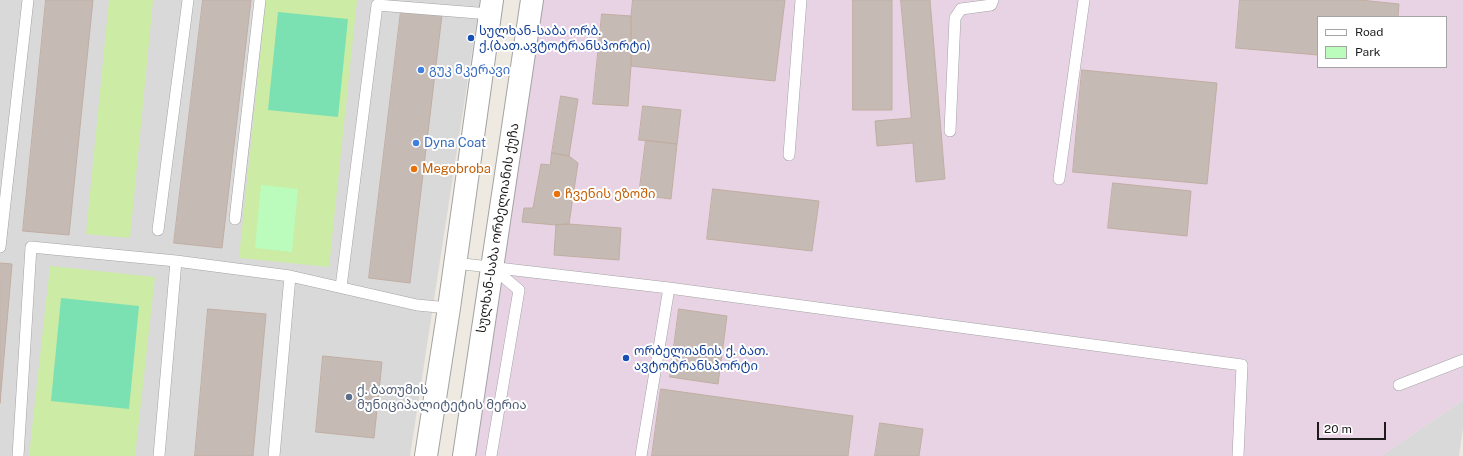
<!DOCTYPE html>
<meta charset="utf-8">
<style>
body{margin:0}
#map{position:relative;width:1463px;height:456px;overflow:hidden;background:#eee9e1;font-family:"Public Sans",sans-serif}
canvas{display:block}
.legend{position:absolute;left:1317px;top:16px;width:130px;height:52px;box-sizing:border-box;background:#fff;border:1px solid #a4a4a4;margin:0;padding:5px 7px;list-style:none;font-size:12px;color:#1c1c1c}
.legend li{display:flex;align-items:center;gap:8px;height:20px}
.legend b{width:20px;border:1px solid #a4a4a4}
.scale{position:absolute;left:1317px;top:422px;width:69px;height:18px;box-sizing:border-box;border:2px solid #1c1c1c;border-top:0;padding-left:5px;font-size:12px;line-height:14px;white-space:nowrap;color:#1c1c1c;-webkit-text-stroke:3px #fff;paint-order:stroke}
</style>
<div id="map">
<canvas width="1463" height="456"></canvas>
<ul class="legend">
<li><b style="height:5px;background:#fff"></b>Road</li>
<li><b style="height:11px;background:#bbfbbc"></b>Park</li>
</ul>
<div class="scale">20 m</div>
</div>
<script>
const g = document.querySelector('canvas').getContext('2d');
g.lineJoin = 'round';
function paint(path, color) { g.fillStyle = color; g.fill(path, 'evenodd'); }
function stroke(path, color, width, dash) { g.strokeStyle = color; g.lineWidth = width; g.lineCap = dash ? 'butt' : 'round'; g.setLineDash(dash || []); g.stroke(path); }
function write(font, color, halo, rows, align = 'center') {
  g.font = font + ' "Public Sans","Noto Sans Georgian",sans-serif'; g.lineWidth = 4; g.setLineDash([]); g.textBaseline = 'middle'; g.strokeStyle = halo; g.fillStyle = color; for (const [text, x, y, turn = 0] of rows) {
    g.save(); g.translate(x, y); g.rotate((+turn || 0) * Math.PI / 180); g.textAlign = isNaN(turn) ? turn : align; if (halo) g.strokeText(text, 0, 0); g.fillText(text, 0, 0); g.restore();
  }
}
paint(new Path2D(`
 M0,0h480l-70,456h-410z
 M1463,400v28l-4,28h-78z`), '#dad9d9');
paint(new Path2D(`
 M539,0h924v400l-82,56h-911zM1318,17h128v50h-128z`), '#e8d3e5');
paint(new Path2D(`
 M109,0h44l-23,238 -44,-4z
 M266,0h91l-28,267 -90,-9z
 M50,266l105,11 -20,179h-106z`), '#cceba4');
paint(new Path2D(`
 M261,185l37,4 -6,63 -37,-4z`), '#bbfbbc');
paint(new Path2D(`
 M278,12l70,7 -10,98 -70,-7z
 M61,298l78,8 -10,103 -78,-8z`), '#7be1b3');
const building = new Path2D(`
 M46,0h47l-24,235 -46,-4z
 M203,0h48l-29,248 -48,-5z
 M633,0h152l-10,81 -144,-15v-50z
 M853,0h39v110h-39z
 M901,0h29l15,179 -29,3 -3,-39 -36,3 -2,-25 36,-3z
 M1240,0h120l39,4 -1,13h-80v38l-82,-7z
 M401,11l41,4 -32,268 -41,-5z
 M602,14l29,2v50l-3,40 -35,-2z
 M1082,70l135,13 -10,101 -134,-12z
 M561,96l17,3 -9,57 -17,-3z
 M643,106l38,4 -4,34 -38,-4z
 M646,140l31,4 -6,55 -32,-4z
 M552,153l17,3 9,7 -9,61 -13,1 -34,-3 2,-14h9l8,-44 9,1z
 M1113,183l78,8 -4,45 -79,-8z
 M713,189l106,12 -7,50 -105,-12z
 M569,224l52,4 -2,32 -65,-5 2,-30z
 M0,263l12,1 -12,139z
 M208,309l58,5 -13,142h-58z
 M679,309l48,7 -9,68 -48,-7z
 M323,356l59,6 -8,76 -58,-6z
 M661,389l192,27 -5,40h-196z
 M880,423l43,6 -4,27h-44z`);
paint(building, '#c6bbb4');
stroke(building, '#c0aea3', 1);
const service = new Path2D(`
 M950,131l5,-113 6,-9 30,-4 2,-5
 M789,155l12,-155
 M1059,179l25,-179
 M235,219l25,-219
 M158,230l30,-230
 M0,247l28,-247
 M455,263l214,25 573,77 -4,91
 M290,276l127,29 32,3
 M341,287l36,-282 113,9
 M1399,385l64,-25
 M18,456l13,-209 145,14 114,15 -16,180
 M159,456l17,-195
 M491,456l28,-166 -26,-22
 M641,456l28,-168`);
const tertiary = new Path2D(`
 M426,456l23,-148 43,-308
 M464,456l68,-456`);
stroke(service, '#a3a3a3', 12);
stroke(tertiary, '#a3a3a3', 24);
stroke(service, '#fff', 11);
stroke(tertiary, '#fff', 22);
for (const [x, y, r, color] of [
 [471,38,4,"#1a4fb4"],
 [421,70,4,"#3f7fe0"],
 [416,143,4,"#3f7fe0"],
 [414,169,4,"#e8710a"],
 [557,194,4,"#e8710a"],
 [626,358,4,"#1a4fb4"],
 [349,397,4,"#5c6f8a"]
]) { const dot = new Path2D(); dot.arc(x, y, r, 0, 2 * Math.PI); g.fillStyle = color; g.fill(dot); stroke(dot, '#fff', 1.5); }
write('13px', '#164399', '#fff', [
 ["სულხან-საბა ორბ.",479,31],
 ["ქ.(ბათ.ავტოტრანსპორტი)",479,46],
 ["ორბელიანის ქ. ბათ.",634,351],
 ["ავტოტრანსპორტი",634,366]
], 'left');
write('13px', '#366cbe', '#fff', [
 ["გუკ მკერავი",429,70],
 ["Dyna Coat",424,143]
], 'left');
write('13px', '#c56008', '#fff', [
 ["Megobroba",422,169],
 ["ჩვენის ეზოში",565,194]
], 'left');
write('13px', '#1c1c1c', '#fff', [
 ["სულხან-საბა ორბელიანის ქუჩა",498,228,-81]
]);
write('13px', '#4e5e75', '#fff', [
 ["ქ. ბათუმის",357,390],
 ["მუნიციპალიტეტის მერია",357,405]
], 'left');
</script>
